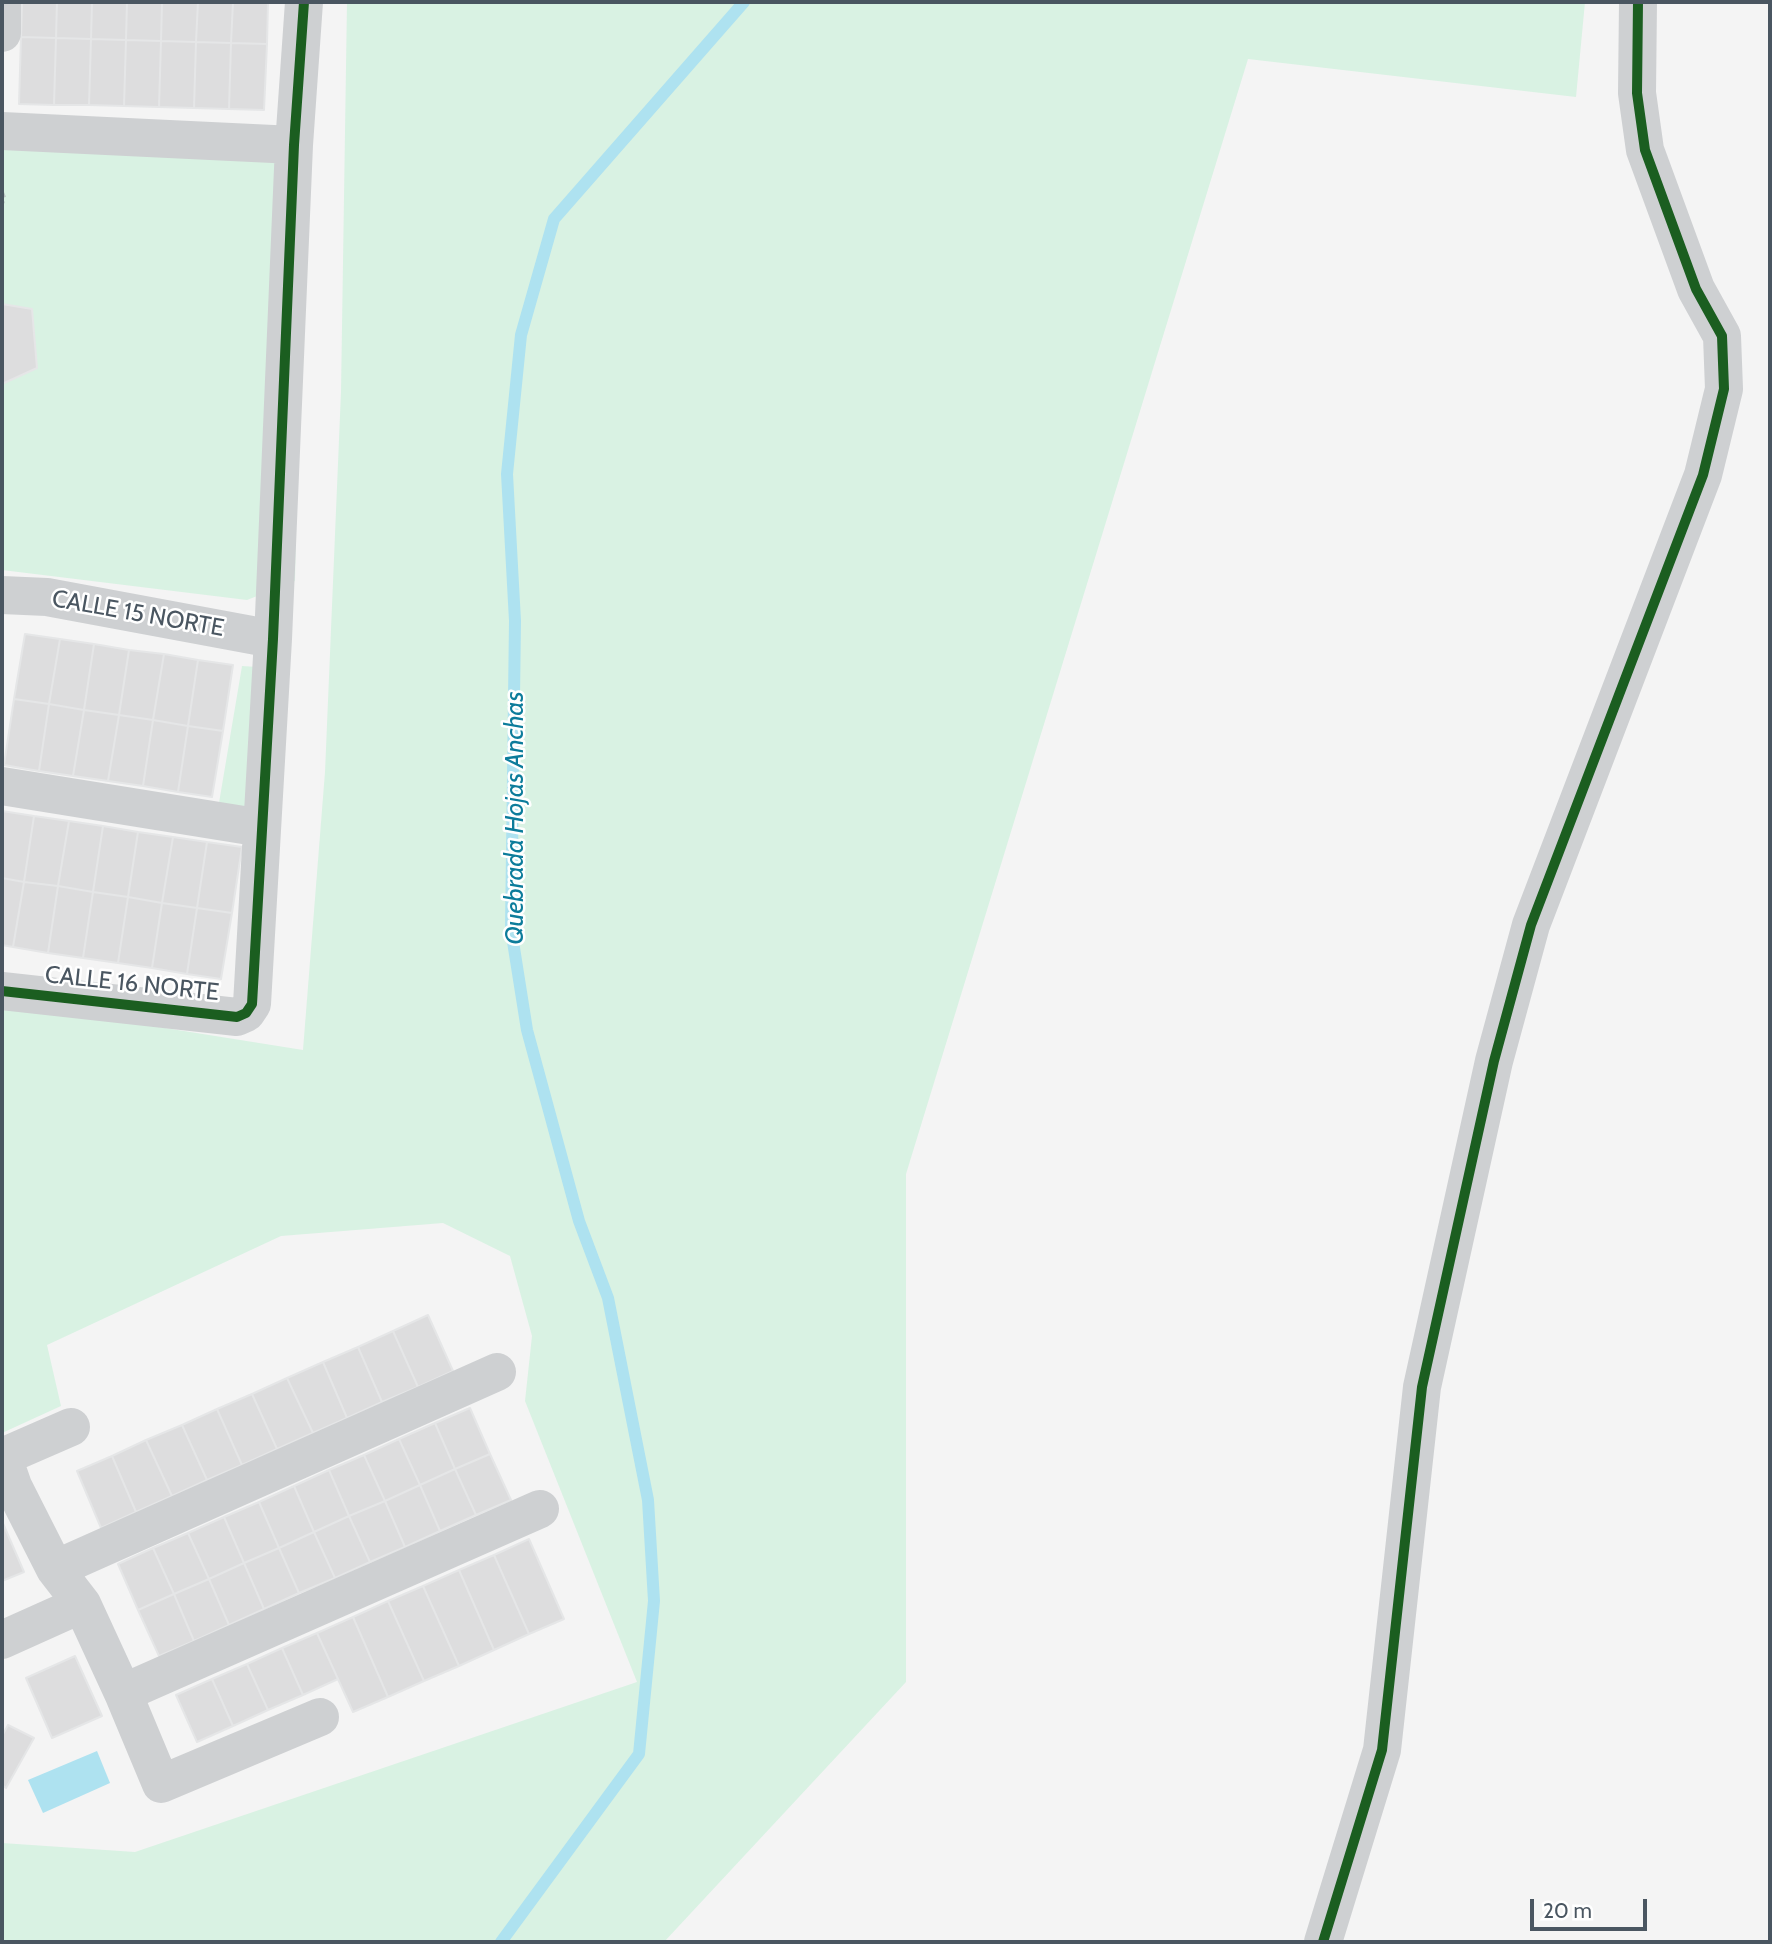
<!DOCTYPE html>
<style>
body{margin:0}
#map{position:relative;width:1772px;height:1944px;overflow:hidden;background:#f4f4f4;font-family:Cabin,sans-serif}
canvas{display:block}
.frame{position:absolute;inset:0;border:4px solid #4a5661;pointer-events:none}
.scale{position:absolute;left:1530px;top:1899px;width:117px;height:32px;box-sizing:border-box;border:4px solid #4a5661;border-top:0;padding-left:9px;font-size:21px;line-height:24px;white-space:nowrap;color:#4a5661;-webkit-text-stroke:5px #fff;paint-order:stroke}
</style>
<div id="map">
<canvas width="1772" height="1944"></canvas>
<div class="frame"></div>
<div class="scale">20 m</div>
</div>
<script>
const g = document.querySelector('canvas').getContext('2d');
g.lineJoin = 'round';
function paint(path, color) { g.fillStyle = color; g.fill(path, 'evenodd'); }
function stroke(path, color, width, dash) { g.strokeStyle = color; g.lineWidth = width; g.lineCap = dash ? 'butt' : 'round'; g.setLineDash(dash || []); g.stroke(path); }
function write(font, color, halo, rows, align = 'center') {
  g.font = font + ' Cabin,sans-serif'; g.lineWidth = 5; g.setLineDash([]); g.textBaseline = 'middle'; g.strokeStyle = halo; g.fillStyle = color; for (const [text, x, y, turn = 0] of rows) {
    g.save(); g.translate(x, y); g.rotate((+turn || 0) * Math.PI / 180); g.textAlign = isNaN(turn) ? turn : align; if (halo) g.strokeText(text, 0, 0); g.fillText(text, 0, 0); g.restore();
  }
}
paint(new Path2D(`
 M347,2h1238l-9,95 -328,-38 -342,1115v508l-242,260h-662v-99l133,9 502,-170 -112,-281 7,-65 -22,-80 -67,-33 -162,13 -234,109 14,61 -59,27v-431l301,48 22,-278 16,-380z
 M2,141l301,23 -8,417 -48,19 -245,-30z
 M242,666l46,3 -36,142 -33,-8z`), '#d9f2e3');
paint(new Path2D(`
 M97,1751l13,32 -67,30 -15,-33z`), '#aee2f0');
stroke(new Path2D(`
 M501,1942l138,-188 15,-153 -6,-101 -40,-202 -29,-77 -52,-191 -16,-101 4,-308 -8,-147 14,-139 33,-116 190,-217`), '#aee2f0', 12);
const building = new Path2D(`
 M22,2h35l-1,36 -35,-1z
 M57,2h35l-1,37 -35,-1z
 M92,2h35l-1,38 -35,-1z
 M127,2h35l-1,39 -35,-1z
 M162,2h36l-2,40 -35,-1z
 M198,2h35l-2,41 -35,-1z
 M233,2h35l-1,42 -36,-1z
 M21,37l35,1 -2,67 -35,-1z
 M56,38l35,1 -2,66h-35z
 M91,39l35,1 -2,66 -35,-1z
 M126,40l35,1 -2,66 -35,-1z
 M161,41l35,1 -2,66 -35,-1z
 M196,42l35,1 -2,66 -35,-1z
 M231,43l36,1 -3,66 -35,-1z
 M2,304l30,5 5,59 -35,16z
 M25,634l35,5 -11,65 -35,-5z
 M60,639l34,5 -10,66 -35,-6z
 M94,644l35,6 -10,65 -35,-5z
 M129,650l35,4 -11,66 -34,-5z
 M164,654l34,6 -10,66 -35,-6z
 M198,660l35,5 -10,66 -35,-5z
 M14,699l35,5 -10,67 -35,-6z
 M49,704l35,6 -11,66 -34,-5z
 M84,710l35,5 -11,66 -35,-5z
 M119,715l34,5 -10,66 -35,-5z
 M153,720l35,6 -10,66 -35,-6z
 M188,726l35,5 -11,66 -34,-5z
 M2,811l32,5 -10,66 -22,-4z
 M34,816l35,5 -11,65 -34,-4z
 M69,821l34,5 -10,66 -35,-6z
 M103,826l35,6 -10,65 -35,-5z
 M138,832l35,5 -11,66 -34,-6z
 M173,837l34,5 -10,66 -35,-5z
 M207,842l35,5 -10,66 -35,-5z
 M2,878l22,4 -11,65 -11,-2z
 M24,882l34,4 -10,67 -35,-6z
 M58,886l35,6 -10,66 -35,-5z
 M93,892l35,5 -10,66 -35,-5z
 M128,897l34,6 -10,65 -34,-5z
 M162,903l35,5 -10,66 -35,-6z
 M197,908l35,5 -11,66 -34,-5z
 M428,1315l25,56 -35,16 -25,-56z
 M393,1331l25,56 -36,15 -24,-55z
 M358,1347l24,55 -35,16 -24,-56z
 M323,1362l24,56 -34,15 -26,-55z
 M287,1378l26,55 -36,16 -25,-55z
 M252,1394l25,55 -35,16 -25,-56z
 M470,1408l20,46 -35,15 -20,-46z
 M217,1409l25,56 -35,15 -25,-55z
 M435,1423l20,46 -35,16 -21,-46z
 M182,1425l25,55 -35,16 -26,-56z
 M399,1439l21,46 -35,16 -21,-46z
 M146,1440l26,56 -36,16 -24,-56z
 M490,1454l21,46 -35,15 -21,-46z
 M364,1455l21,46 -36,15 -20,-46z
 M112,1456l24,56 -35,16 -24,-57z
 M455,1469l21,46 -36,16 -20,-46z
 M329,1470l20,46 -35,16 -20,-46z
 M420,1485l20,46 -35,16 -20,-46z
 M294,1486l20,46 -35,16 -20,-46z
 M385,1501l20,46 -35,15 -21,-46z
 M259,1502l20,46 -35,15 -20,-46z
 M349,1516l21,46 -35,16 -21,-46z
 M224,1517l20,46 -35,16 -21,-46z
 M2,1521l22,51 -22,9z
 M314,1532l21,46 -36,15 -20,-45z
 M188,1533l21,46 -35,15 -21,-46z
 M529,1539l35,80 -35,15 -35,-79z
 M153,1548l21,46 -36,16 -20,-46z
 M279,1548l20,45 -35,16 -20,-46z
 M494,1555l35,79 -35,16 -35,-80z
 M244,1563l20,46 -35,16 -20,-46z
 M459,1570l35,80 -35,16 -36,-80z
 M209,1579l20,46 -35,16 -20,-47z
 M423,1586l36,80 -35,15 -36,-80z
 M174,1594l20,47 -35,15 -21,-46z
 M388,1601l36,80 -36,16 -35,-80z
 M353,1617l35,80 -35,15 -36,-79z
 M317,1633l21,46 -35,16 -21,-47z
 M282,1648l21,47 -35,15 -21,-46z
 M75,1656l27,60 -50,22 -26,-60z
 M247,1664l21,46 -35,16 -21,-47z
 M212,1679l21,47 -36,16 -21,-47z
 M8,1725l26,13 -28,50 -4,-3v-49z`);
paint(building, '#ddddde');
stroke(building, '#e5e6e7', 2);
stroke(new Path2D(`
 M2,193l2,5 -2,5`), '#bcc7c4', 4.5, [5, 3.5]);
stroke(new Path2D(`
 M2,33v-31
 M2,131l292,14
 M2,595l45,2 226,42
 M2,786l260,42
 M2,991l235,26 9,-4 6,-9 21,-365 21,-494 10,-143
 M2,1457l69,-30
 M3,1457l10,29 42,83 27,35 41,89 38,91 159,-67
 M55,1569l442,-197
 M2,1640l80,-36
 M123,1693l417,-184
 M1323,1942l59,-192 40,-363 72,-326 37,-136 172,-450 21,-86 -2,-53 -26,-47 -51,-139 -8,-57 1,-91`), '#ced0d2', 38);
stroke(new Path2D(`
 M2,991l235,26 9,-4 6,-9 21,-365 21,-494 10,-143
 M1323,1942l59,-192 40,-363 72,-326 37,-136 172,-450 21,-86 -2,-53 -26,-47 -51,-139 -8,-57 1,-91`), '#1b5e20', 10);
write('24px', '#4a5661', '#fff', [
 ["CALLE 15 NORTE",138,614,10],
 ["CALLE 16 NORTE",132,984,6]
]);
write('italic 26px', '#0c7c9b', '#fff', [
 ["Quebrada Hojas Anchas",515,818,-90]
]);
</script>
